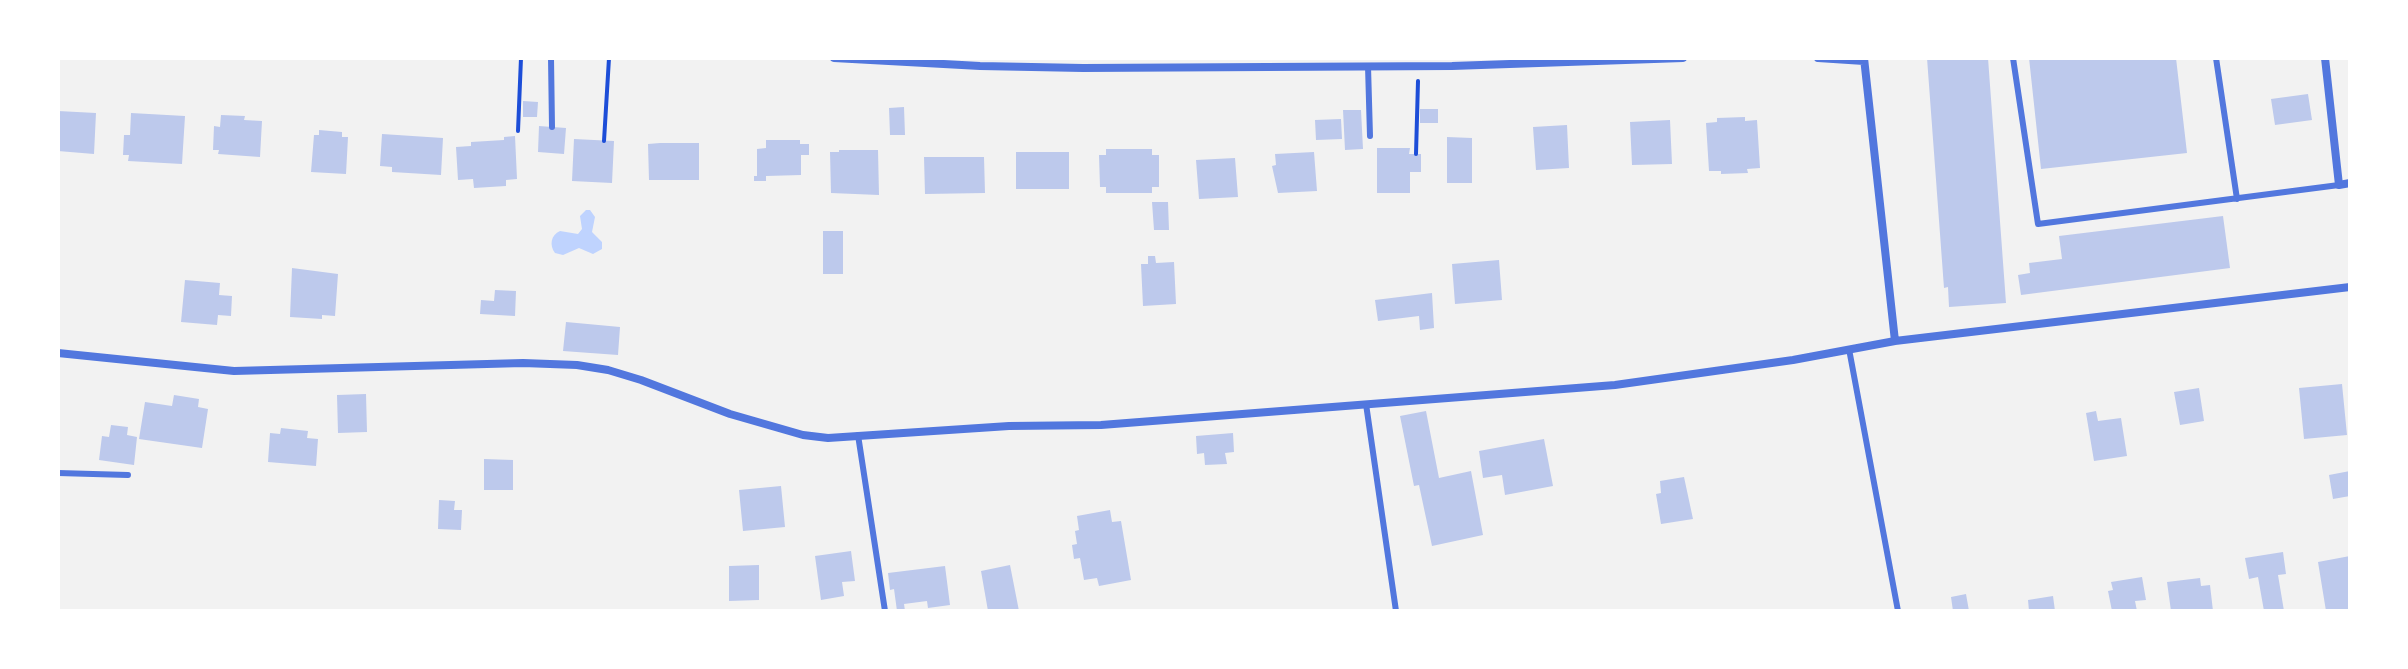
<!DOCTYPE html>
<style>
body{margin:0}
#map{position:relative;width:2408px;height:669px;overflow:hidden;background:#f2f2f2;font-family:Helvetica,sans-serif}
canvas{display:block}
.frame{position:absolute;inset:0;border:60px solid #fff;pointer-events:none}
</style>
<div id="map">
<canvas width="2408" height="669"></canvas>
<div class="frame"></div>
</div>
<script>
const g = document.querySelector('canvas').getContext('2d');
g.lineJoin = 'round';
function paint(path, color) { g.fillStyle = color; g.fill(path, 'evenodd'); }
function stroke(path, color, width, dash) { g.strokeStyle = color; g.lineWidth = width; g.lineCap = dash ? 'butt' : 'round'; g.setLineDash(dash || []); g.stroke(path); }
paint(new Path2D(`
 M586,210h4l5,7 -3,15 10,10v7l-9,5 -14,-6 -16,7 -8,-2c-6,-8 -4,-18 5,-22l18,3 4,-5 -2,-13z`), '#bfd3fe');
paint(new Path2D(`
 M1927,58h61l18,245 -57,4 -1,-20 -4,1z
 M2029,58h147l11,95 -146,16z
 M2308,94l4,26 -37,5 -4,-26z
 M523,101l15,1 -1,15h-14z
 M904,107l1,28h-15l-1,-27z
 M1420,109h18v14h-18z
 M1343,110h18l2,39 -18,1z
 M58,111l38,2 -2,41 -36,-3z
 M131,113l54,3 -3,48 -54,-3 1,-6h-6l1,-20h6z
 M221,115l24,1 -1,4 18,1 -2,36 -42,-3 1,-4h-6l1,-24 6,1z
 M1745,117v4l12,-1 3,48 -13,1 1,4 -27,1v-3h-12l-3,-48 11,-1v-4z
 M1341,119l1,20 -26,1 -1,-20z
 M1670,120l2,44 -40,1 -2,-43z
 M1567,125l2,43 -33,2 -3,-43z
 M539,126l27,2 -2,26 -26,-2z
 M319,130l23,2v5h6l-2,37 -35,-2 3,-37h5z
 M382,134l61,4 -2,37 -49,-3v-5l-12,-1z
 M515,136l2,43 -11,1v6l-32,2 -1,-9 -15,1 -2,-33 15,-1v-4l33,-2v-3z
 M1447,137l25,1v45h-25z
 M574,139l40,2 -2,42 -40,-2z
 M766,140h34v4h9v11h-8v20l-35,1v5h-12v-5h3v-27l9,-1z
 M660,143h39v37h-50l-1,-36z
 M1377,148h33l-1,6h12v18h-11v21h-33z
 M1106,149h46v6h7v32h-7v6h-46v-6h-6l-1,-32h7z
 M839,150h39l1,45 -48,-2 -1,-41h9z
 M1016,152h53v37h-53z
 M1314,152l3,39 -39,2 -6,-27 4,-1 -1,-11z
 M924,157h60l1,36 -60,1z
 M1235,158l3,39 -39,2 -3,-39z
 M1152,202h16l1,28h-15z
 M2223,216l7,52 -209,27 -3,-20 12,-2 -1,-10 33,-4 -3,-23z
 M823,231h20v43h-20z
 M1148,256h7l1,7 18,-1 2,42 -33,2 -2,-42h7z
 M1499,260l3,40 -47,4 -3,-40z
 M292,268l46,6 -3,42 -13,-1v4l-32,-2z
 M185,280l35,3 -1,12 13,1 -1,20 -13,-1 -1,10 -36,-3z
 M495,290l21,1 -1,25 -35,-2 1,-14 13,1z
 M1432,293l2,35 -14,2 -1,-14 -41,5 -3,-21z
 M566,322l54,5 -2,28 -55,-4z
 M2342,384l5,51 -43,4 -5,-51z
 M2199,388l5,33 -24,4 -6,-33z
 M366,394l1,38 -29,1 -1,-38z
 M174,395l25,4 -1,8 10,2 -6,39 -63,-9 6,-37 27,4z
 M1426,411l13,67 32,-7 12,64 -51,11 -13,-61 -5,1 -14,-70z
 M2096,411l2,10 23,-3 6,38 -33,5 -8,-48z
 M111,425l17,2 -1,8 10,2 -3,28 -35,-5 3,-24 7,1z
 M281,428l27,3 -1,7 11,1 -2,27 -48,-4 2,-29 10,1z
 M1233,433l1,19 -9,1 2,11 -22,1 -1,-12 -7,1 -1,-18z
 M1544,439l9,47 -48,9 -3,-20 -19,3 -4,-27z
 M484,459l29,1v30h-29z
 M2350,471v25l-17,3 -4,-24z
 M1684,477l9,42 -32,5 -5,-30 5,-1 -1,-12z
 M781,486l4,41 -42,4 -4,-41z
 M439,500l16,1 -1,9h8l-1,20 -23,-1z
 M1110,510l2,12 9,-1 10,59 -32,6 -2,-8 -13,2 -4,-22 -6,1 -2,-14 5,-1 -2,-13 4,-1 -2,-14z
 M851,551l4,30 -13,1 2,14 -23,4 -6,-44z
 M2283,552l3,22 -8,1 6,36h-20l-6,-34 -9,2 -4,-21z
 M2350,556v55h-24l-8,-49z
 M759,565v35l-30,1v-35z
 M1010,565l9,46h-31l-7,-40z
 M945,566l5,39 -22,3 -1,-7 -23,3 1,7h-8l-3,-22 -4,1 -2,-17z
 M2142,577l4,23 -11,1 2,10h-25l-4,-20 5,-1 -2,-8z
 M2200,578l1,8 9,-1 3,26h-42l-4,-29z
 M1966,594l3,17h-16l-2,-14z
 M2053,596l2,15h-26l-1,-11z`), '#bdc9ec');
stroke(new Path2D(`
 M518,131l3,-73
 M604,141l5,-83
 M1416,154l2,-73`), '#1d4ed8', 4);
stroke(new Path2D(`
 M551,58l1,69
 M2013,58l25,166 301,-39
 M2216,58l21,141
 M1368,66l2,70
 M1849,349l49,262
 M1366,404l30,207
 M858,435l27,176
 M58,473l70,2`), '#5277de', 6);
stroke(new Path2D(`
 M834,58l146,8 103,2 369,-2 231,-8
 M1818,58l46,3
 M1864,58l31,283
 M2325,58l14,127 11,-2
 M58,353l176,18 289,-8 54,2 31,5 33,10 89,34 73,21 25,3 181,-12 92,-1 514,-40 178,-25 102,-19 455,-54`), '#5277de', 8);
</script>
